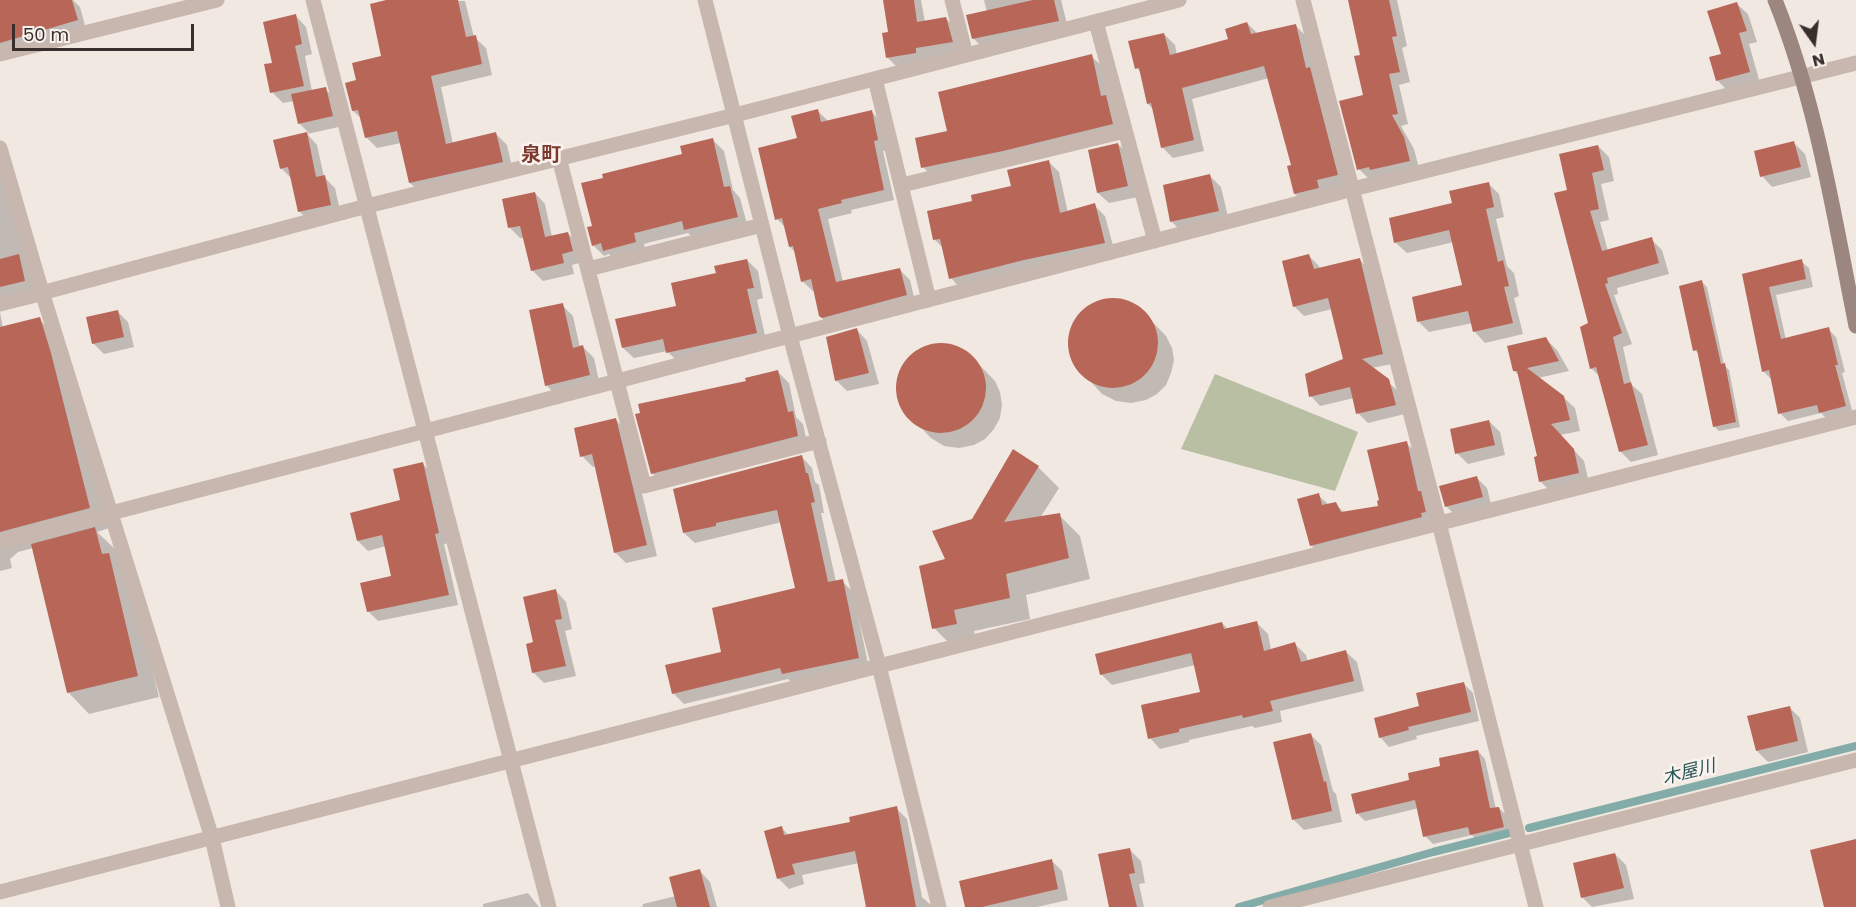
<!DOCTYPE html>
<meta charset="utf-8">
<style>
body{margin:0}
#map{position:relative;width:1856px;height:907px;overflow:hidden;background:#f1e8e1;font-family:Poppins,sans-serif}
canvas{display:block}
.north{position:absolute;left:1784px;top:12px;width:60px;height:60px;-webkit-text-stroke:4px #f9f2ee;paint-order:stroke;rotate:166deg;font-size:16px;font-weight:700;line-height:24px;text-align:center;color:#382e2c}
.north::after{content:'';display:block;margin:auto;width:21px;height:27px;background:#382e2c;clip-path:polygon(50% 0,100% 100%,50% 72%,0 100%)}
.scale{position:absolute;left:12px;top:24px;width:182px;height:27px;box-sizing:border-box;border:3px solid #382e2c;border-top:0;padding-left:8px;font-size:18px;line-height:21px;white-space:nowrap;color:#382e2c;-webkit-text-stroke:4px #f9f2ee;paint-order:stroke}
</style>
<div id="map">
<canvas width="1856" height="907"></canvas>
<div class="north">N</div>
<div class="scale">50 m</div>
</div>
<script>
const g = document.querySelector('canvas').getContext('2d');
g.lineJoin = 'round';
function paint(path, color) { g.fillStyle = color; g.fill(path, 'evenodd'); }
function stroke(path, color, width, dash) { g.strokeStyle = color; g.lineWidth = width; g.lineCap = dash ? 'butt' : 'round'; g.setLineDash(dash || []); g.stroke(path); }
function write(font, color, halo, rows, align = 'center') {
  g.font = font + ' Poppins,"Noto Sans JP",sans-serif'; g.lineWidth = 5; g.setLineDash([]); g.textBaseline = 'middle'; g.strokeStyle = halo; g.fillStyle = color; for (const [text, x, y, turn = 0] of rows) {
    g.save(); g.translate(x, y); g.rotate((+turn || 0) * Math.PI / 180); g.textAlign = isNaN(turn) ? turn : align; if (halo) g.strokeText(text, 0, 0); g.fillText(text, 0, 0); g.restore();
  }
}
paint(new Path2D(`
 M1215,374l143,58 -23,59 -154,-42z`), '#b8bfa3');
paint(new Path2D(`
 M0,0h73l7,7 6,22 -86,23z
 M394,0l71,1 9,36 12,11 6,27 -51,12 12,57 43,-10 11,11 6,27 -92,21 -11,-10 -9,-40 -24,5 -11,-11 -4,-18 -9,-8 5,-29 25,-25z
 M884,0h37l4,22 21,-4 11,11 6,24 -64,16 -11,-11 2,-25z
 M984,0h77l8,32 -85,17 -11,-11 14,-26z
 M1349,0h48l10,46 -5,2 8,34 -11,3 9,39 -7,2 13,23 6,23 -50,8 -11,-11 6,-73 -3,-40z
 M1737,4l11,10 9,28 -8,2 11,39 -32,8 -11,-11z
 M296,16l10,11 6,27 -7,2 7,35 13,-2 11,10 7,27 -36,8 10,11 7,32 11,11 6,27 -31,7 -11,-11 -7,-32 -11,-11 -6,-27 34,-8 -10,-10 -5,-22 -11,2 -11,-11 1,-28z
 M1247,23l11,11 37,-9 11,11 42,150 -42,18 -11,-10 -2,-28 -24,-88 -77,21 12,52 -31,7 -11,-11 -8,-37 -6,-6 -6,-30 -5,-6 27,-34 11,11 2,10 53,-15z
 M1091,56l11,10 8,35 6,6 7,27 -190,43 -10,-10 26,-35z
 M817,110l11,11 44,-9 10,11 6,27 -5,1 11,49 -43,10 1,3 -24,6 15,63 57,-12 10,10 6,26 -85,21 -11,-11 -5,-25h-2l-11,-10 -6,-28 -6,-6 -4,-19 -9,-9 22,-80z
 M713,140l11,11 9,39 7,8 8,30 -52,12 -8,-7 -37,9 -7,2 2,9 -31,8 -6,-7 -5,2 -11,-11 1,-18 90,-72z
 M1794,143l11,11 6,23 -39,10 -10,-11z
 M1118,144l11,11 9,42 -29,6 -11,-10z
 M1598,146l11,11 5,24 -13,3 8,36 -9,2 8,29 43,-12 11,11 7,24 -52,14 1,6 -4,1 18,49 -9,3 8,37 11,10 16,61 -27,7 -11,-11 -20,-74 -9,-9 -2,-44 -20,-133z
 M0,160l44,141 -44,10z
 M1048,161l11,11 9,41 26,-8 11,11 10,37 -154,36 -10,-11 -7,-29 -9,-9 39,-38 38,-14z
 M1210,176l11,11 8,34 -47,11 -10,-10z
 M1488,183l11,11 5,23 -8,2 11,47 7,7 5,23 -5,2 9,36 -38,9 -10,-11 -2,-9 -44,9 -10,-10 -6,-24 51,-12 -10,-44 -47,11 -11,-10z
 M535,193l10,11 7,33 16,-4 10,11 5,18 -11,3 2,9 -31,7 -11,-11 -7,-32h-5l-10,-10z
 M1309,256l10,10 1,3 40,-9 9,10 23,94 -20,4 26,23 7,23 -37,9 -10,-10 -4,-15 -34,8 -9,-10 33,-37 -12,-50 -28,7 -10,-10z
 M747,260l11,11 5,27 -6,2 10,44 -88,19 -12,-12 -33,7 -11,-10 55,-41 39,-33z
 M1801,261l8,7 4,19 -37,8 10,45 42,-11 8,8 9,35 -3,1 11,41 -25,6 -7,-7 -33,8 -8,-8 -9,-34 -8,-8 -19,-96z
 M1702,282l5,5 17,78 5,5 11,57 -21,4 -5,-5 -14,-71 -5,-5z
 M1112,299l15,3 13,7 26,27 6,12 2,12 -3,13 -5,12 -9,9 -11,6 -15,3 -15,-2 -14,-7 -26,-29 -6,-14v-15l5,-14 10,-12 13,-8z
 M562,305l11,11 7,32 3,-1 11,11 6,28 -43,10 -11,-11z
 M117,311l11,11 6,25 -30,7 -11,-11z
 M0,312l3,16 36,-9 20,20 50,189 -12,4 19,18 13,26 30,121 -70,17 -21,-22 -35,-144 -15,4 -8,7 2,9 -12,3z
 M857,330l10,11 12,43 -32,7 -11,-11z
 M1546,339l11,11 12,21 -31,7 25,19 12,11 5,23 -20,4 24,26 5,22 -38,9 -10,-10 -2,-25 -19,-81 -6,-5z
 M941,344l14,3 14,7 26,27 5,11 2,13 -2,13 -6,11 -9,10 -11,6 -15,3 -15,-2 -13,-8 -27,-28 -6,-14v-15l5,-14 10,-12 13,-8z
 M778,372l11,11 7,34 7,7 5,23 -145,37 -11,-11z
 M616,420l11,11 30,125 -31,7 -11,-11 -19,-86 -3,1 -11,-11z
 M1489,421l11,11 5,23 -37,9 -11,-11z
 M1406,443l11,10 19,69 -114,34 -11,-11 7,-50 11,10 6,-1 10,9 35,-6z
 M802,457l10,11 3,14 4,3 5,28h-3l15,69 6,-1 11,11 16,76 -75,17 -6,-6 -104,25 -11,-11 50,-39 74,-64 -15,-68 -87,21 -11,-10z
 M423,464l10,10 16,69 -5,1 14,61 -80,16 -10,-10 24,-34 -6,-31 -18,5 -10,-10 44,-40z
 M1038,467l21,21 -19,30 19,-3 21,21 10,43 -64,16 4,24 -56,12 3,14 -22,4 -21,-21 13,-68 26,-40z
 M1477,478l10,10 5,20 -35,9 -11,-11z
 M556,591l10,11 6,27 -7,2 11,45 -32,7 -11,-11 2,-28z
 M1222,623l6,6 29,-6 11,11 3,16 24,-6 11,11 2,7 38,-10 11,10 7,29 -84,20 2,11 -27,6 -3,-2 -63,14v2l-29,7 -10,-11 51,-45 -6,-28 -83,20 -11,-11z
 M1464,684l9,9 6,28 -63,15 1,3 -28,8 -9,-10 41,-30z
 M1789,707l11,11 8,34 -40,10 -11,-11z
 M1311,735l10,10 12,46 3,3 6,28 -38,8 -11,-11z
 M1478,751l7,8 11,50 3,-1 8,8 4,19 -32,7 -7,-7 -39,9 -8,-8 -6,-28 -54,13 -8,-8 54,-32z
 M896,808l11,11 15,78 11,10h-70l5,-1 -9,-43 -57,12 2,9 -15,5 -11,-11 4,-50 7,8 63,-13z
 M1130,850l11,11 4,22 -6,1 5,23h-33z
 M1615,854l11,11 8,34 -42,8 -9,-9 -8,-34z
 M1051,860l11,11 6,29 -31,7h-71z
 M700,871l10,11 7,25h-75l1,-3 33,-8z
 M528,893l11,14h-56v-3z`), '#0003');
stroke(new Path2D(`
 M1529,828l327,-82
 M1239,907l194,-55 76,-19`), '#83aba8', 8);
paint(new Path2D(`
 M0,0h72l6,20 -78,23z
 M386,0h72l8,37 10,-2 6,29 -51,12 15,68 50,-12 7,30 -94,21 -12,-52 -32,7 -7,-28 -6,1 -7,-28 11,-3 -4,-17 29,-7 -11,-52z
 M883,0h31l3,22 29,-5 7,25 -37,6v5l-30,5 -4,-25 6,-1z
 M1033,0h21l5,21 -87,18 -6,-24z
 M1348,0h41l8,36 -5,1 8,35 -11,2 9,40 -6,1 12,22 6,24 -40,9 -1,-3 -12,3 -18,-69 24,-6 -9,-39 6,-1z
 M1737,2l10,29 -8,2 11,39 -34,9 -7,-24 12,-3 -14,-43z
 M296,14l6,30 -7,2 9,40 -34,7 -6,-29 8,-1 -9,-41z
 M1247,22l4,12 45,-10 10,44 4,-1 28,108 -21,5 2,8 -25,6 -7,-28 4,-1 -27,-99 -82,22 12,52 -33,8 -10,-45 -4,1 -8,-36 -4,1 -7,-28 36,-8 6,22 58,-16 -3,-10z
 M1092,54l9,42 5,-1 7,29 -110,27 -82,17 -6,-30 32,-7 -9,-39z
 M326,87l7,29 -35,8 -7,-30z
 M818,109l3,13 51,-12 6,30 -4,1 10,49 -43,10 1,3 -24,6 18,73 64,-14 7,27 -85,23 -3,-2 -8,-37 -10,3 -8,-36 -4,1 -7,-29 -7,2 -17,-72 39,-10 -6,-22z
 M307,132l9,45 9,-2 6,30 -33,7 -10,-45 -8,2 -7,-29z
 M713,138l11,49 6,-1 8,31 -54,13 -2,-9 -43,11 -5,1 2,9 -33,9 -2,-8 -9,3 -5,-19 5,-1 -11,-43 22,-5 -1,-4 80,-20 -2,-8z
 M1794,141l7,26 -41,10 -6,-26z
 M1118,143l10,43 -31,7 -9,-43z
 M1598,145l6,25 -12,3 7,36 -9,2 12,40 50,-14 7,26 -52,15 1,5 -3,1 17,49 -9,4 11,47 7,-2 17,63 -29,7 -23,-85 -6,2 -10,-42 8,-4 -34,-130 13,-3 -8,-36z
 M1049,160l11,53 35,-10 10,40 -81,17 -75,19 -9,-40 -7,1 -6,-29 45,-10 -1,-6 40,-9 -4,-16z
 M1210,174l9,37 -49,11 -7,-37z
 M1489,182l5,25 -8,2 12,53 5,-2 6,26 -5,1 9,36 -40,9 -5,-21 -51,11 -5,-25 50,-12 -13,-55 -55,13 -5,-25 63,-15 -3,-12z
 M535,192l10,45 23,-5 5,19 -11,3 2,9 -33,8 -11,-45 -12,2 -6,-29z
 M19,254l6,27 -25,6v-28z
 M1309,254l5,15 46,-11 23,96 -21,5 27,20 7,26 -40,9 -6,-27 -41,10 -4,-23 38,-15 -15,-61 -35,9 -11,-46z
 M747,259l7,29 -7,1 10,44 -91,20 -3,-14 -41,9 -7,-29 61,-13 -5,-23 45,-10 -2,-7z
 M1802,259l4,20 -37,8 12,52 48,-12 9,38h-3l11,41 -27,7 -2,-8 -39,9 -9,-44 -7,2 -20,-98z
 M1702,280l19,84 4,-1 11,59 -23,5 -16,-77 -4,1 -14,-65z
 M1068 343a45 45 0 1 1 90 0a45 45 0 1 1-90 0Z
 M563,303l10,45 10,-3 7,30 -45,11 -16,-76z
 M118,310l6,27 -32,7 -6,-27z
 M40,317l11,36 39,155 -90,24v-205z
 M857,328l12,45 -34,8 -9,-44z
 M1546,337l13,24 -32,7 37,28 6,24 -19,4 23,25 5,24 -40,9 -5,-25 3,-1 -20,-85h-4l-6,-25z
 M896 388a45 45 0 1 1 90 0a45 45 0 1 1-90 0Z
 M778,370l10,42 5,-1 5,25 -147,38 -16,-60 5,-1 -2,-9 108,-23 -1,-3z
 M616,418l31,127 -33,8 -22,-99 -12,3 -6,-29z
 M1489,420l6,25 -40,9 -5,-25z
 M1407,441l11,50h3l5,21 -5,1 1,4 -112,29 -13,-47 22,-6 3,12 14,-3 5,10 37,-6 -1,-5 2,-1 -12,-50z
 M1013,449l26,17 -35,56 56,-9 9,45 -63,16 4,24 -56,12 3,14 -25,5 -13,-63 26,-7 -13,-28 40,-12z
 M802,455l4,18h2l7,29 -4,1 17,79 15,-3 16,79 -77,16 -2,-6 -108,26 -7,-29 56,-13 -9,-44 83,-20 -18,-78 -61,13v3l-33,7 -10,-44z
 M423,462l16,71 -4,1 14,61 -82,17 -7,-29 31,-7 -9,-41 -25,6 -7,-28 50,-13 -7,-31z
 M1477,476l6,21 -38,10 -6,-21z
 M95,527l7,27 7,-1 29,123 -71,17 -36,-149z
 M556,589l6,30 -7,1 11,46 -34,7 -6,-29 7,-2 -10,-45z
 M1257,621l7,30 31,-9 6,20 45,-12 8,31 -84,20 3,10 -30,7 -1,-3 -63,14v3l-31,7 -7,-34 59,-13 -9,-39 -91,22 -5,-21 127,-32 2,7z
 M1464,682l7,30 -63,15 1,3 -30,8 -5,-20 45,-12 -3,-13z
 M1790,706l8,35 -42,10 -9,-35z
 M1311,733l13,49 2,-1 6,30 -40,9 -19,-78z
 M1478,750l12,58 9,-1 5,20 -34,8 -2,-8 -45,10 -8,-37 -59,14 -5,-20 58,-14 -1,-7 32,-7 -1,-8z
 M897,806l19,101h-50l-11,-56 -63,13 3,10 -18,5 -13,-48 18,-5 2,9 66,-13 -1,-5z
 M1856,839v68h-32l-14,-57z
 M1130,848l5,25 -6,1 8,33h-28l-11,-53z
 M1615,853l9,35 -43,10 -8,-35z
 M1052,859l6,30 -76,18h-17l-6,-26z
 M700,869l10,38h-33l-8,-30z`), '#b86658');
stroke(new Path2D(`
 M313,0l236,907
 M705,0l85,336 89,330 60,241
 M952,0l14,55
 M1303,0l136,523 97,384
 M1096,22l59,219
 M0,54l217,-54
 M875,79l54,221
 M0,148l42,144 170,546 16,69
 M559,158l85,328 175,-45
 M902,185l223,-54
 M588,269l174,-44
 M0,304l367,-98 368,-91 444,-115
 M0,542l1353,-353 503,-126
 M0,892l879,-226 977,-249
 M1270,907l586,-147`), '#c8b7ae', 15);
stroke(new Path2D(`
 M1775,0c42,104 59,216 81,326`), '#9c8780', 15);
write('italic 18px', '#265553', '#f9f2ee', [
 ["木屋川",1689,773,-14]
]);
write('bold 20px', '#7d392e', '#f9f2ee', [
 ["泉町",541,156]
]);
</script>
